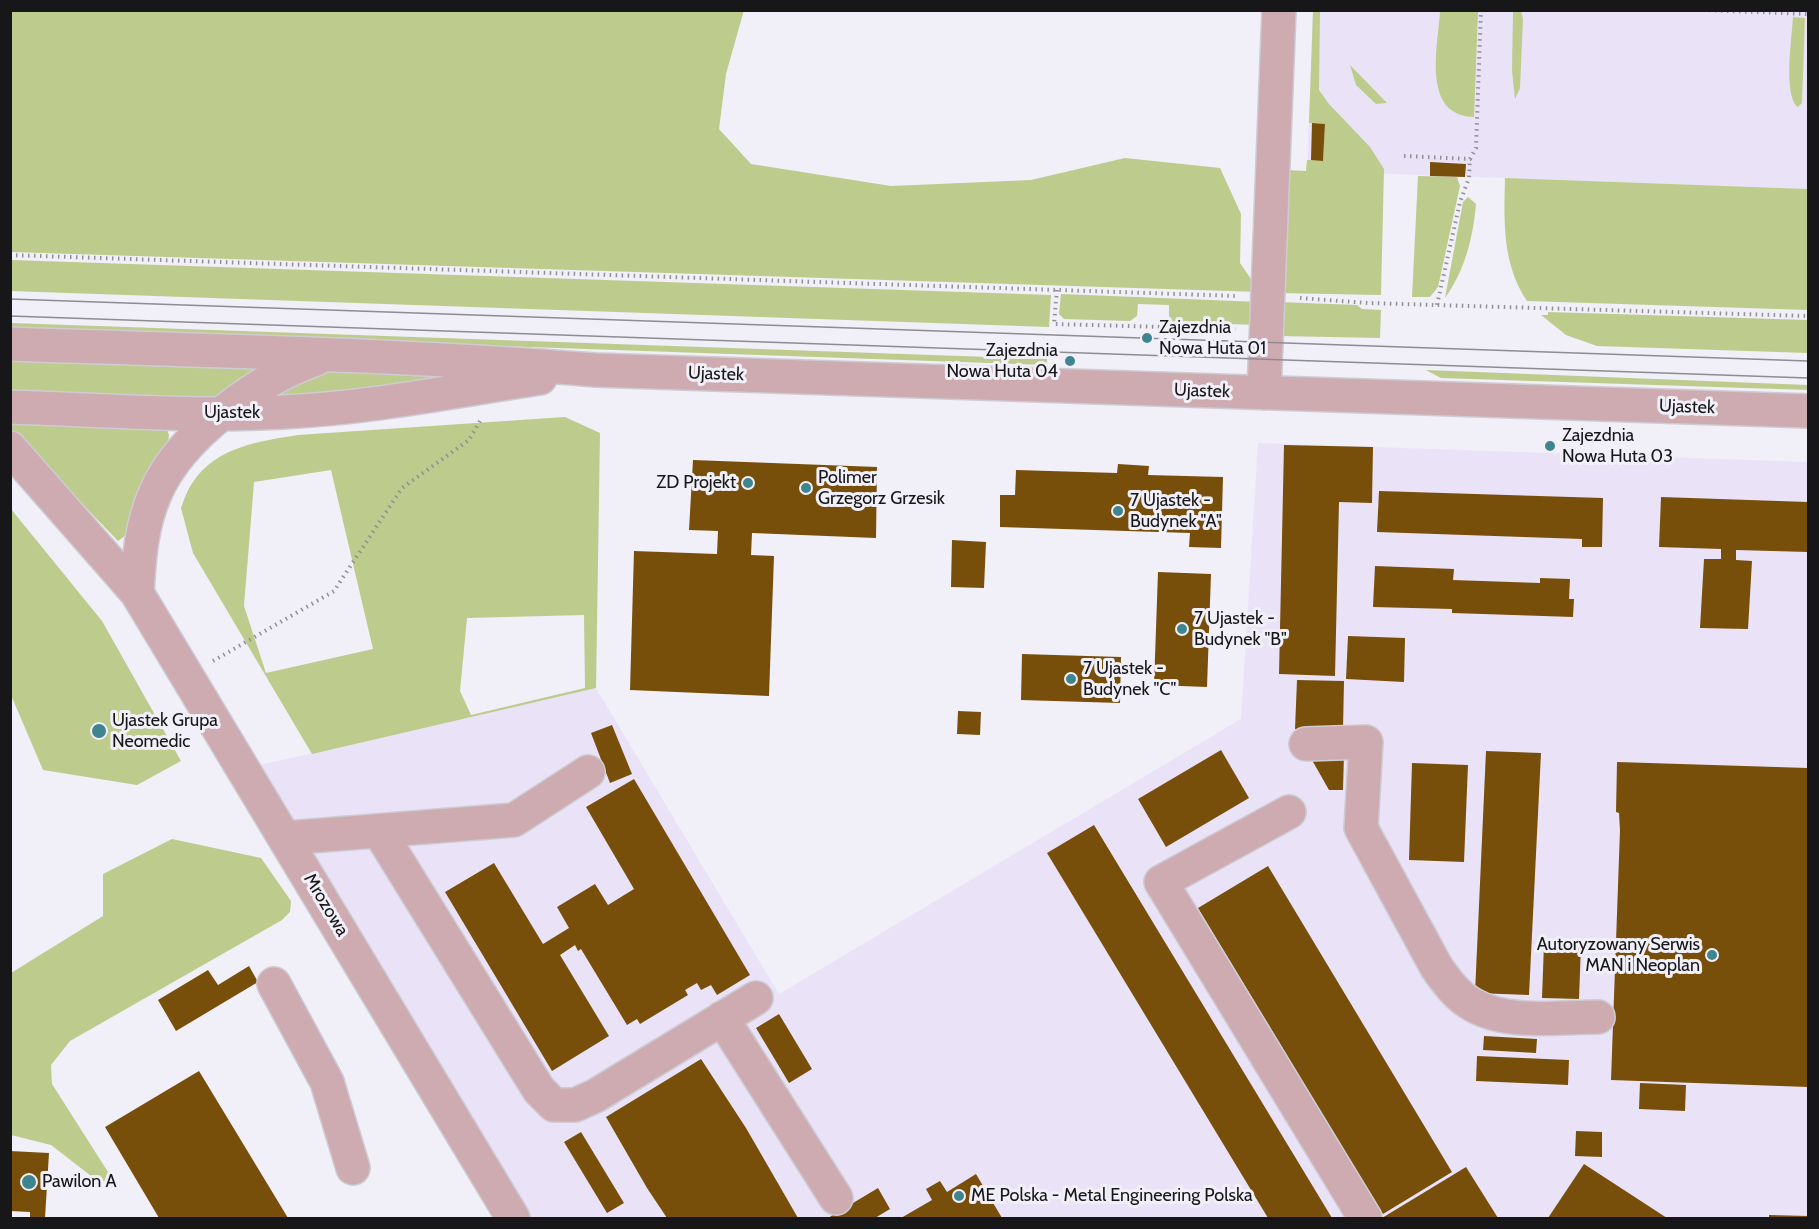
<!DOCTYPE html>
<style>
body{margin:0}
#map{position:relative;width:1819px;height:1229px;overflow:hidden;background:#f1eff7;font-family:Cabin,sans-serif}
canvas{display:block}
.frame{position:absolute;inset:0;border:12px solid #171619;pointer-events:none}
</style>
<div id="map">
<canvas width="1819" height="1229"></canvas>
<div class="frame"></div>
</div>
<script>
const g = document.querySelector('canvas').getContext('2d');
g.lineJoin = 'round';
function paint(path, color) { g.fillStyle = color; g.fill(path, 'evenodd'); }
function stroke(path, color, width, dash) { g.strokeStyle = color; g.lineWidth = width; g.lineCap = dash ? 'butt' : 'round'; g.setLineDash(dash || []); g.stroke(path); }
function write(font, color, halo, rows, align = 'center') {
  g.font = font + ' Cabin,sans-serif'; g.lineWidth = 6; g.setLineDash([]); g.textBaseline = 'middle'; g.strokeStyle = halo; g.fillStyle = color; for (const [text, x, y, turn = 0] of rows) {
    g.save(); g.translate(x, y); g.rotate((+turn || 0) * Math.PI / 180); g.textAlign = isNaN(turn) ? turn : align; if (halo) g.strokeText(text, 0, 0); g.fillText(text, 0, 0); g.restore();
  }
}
paint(new Path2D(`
 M1313,11h495v178l-501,-18z
 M1258,443l550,19v756h-1276l-272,-453 336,-77 183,306 462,-275z`), '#eae3f8');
paint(new Path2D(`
 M744,10l-18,64 -7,55 32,35 140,22 140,-6 94,-22 95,10 21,46 -1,49 20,29 -1249,-40v-241z
 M1313,11h7l-1,79 10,14 41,43 14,22 -3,126 -102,-2 7,-123 20,1 1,-11h16l2,-36 -16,-1z
 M1440,11h38l-4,106c-53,-1 -36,-71 -34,-106z
 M1513,11h8l2,8 -3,69 -5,11 -3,-28z
 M1793,17l12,1 -3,85 -4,4c-15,-11 -6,-71 -5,-90z
 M1350,65l37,38 -11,1 -20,-19z
 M1418,176l39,1 3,9 -22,101 -8,10h-18z
 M1505,178l303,11v121l-281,-9c-25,-37 -23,-81 -22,-123z
 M1468,197l8,7c-3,34 -11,66 -31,94l18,-96z
 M11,260l1040,35 -2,32 -1038,-36z
 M1061,294l199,8 -2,23 -85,-3 -4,-6v-11l-31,-1 -1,12 -7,5 -66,-2 -5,-5z
 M1279,302l78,3 5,4 19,1 -1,28 -102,-2z
 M1548,312l260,8v33l-211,-7 -31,-11 -25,-20h7z
 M11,323l1036,36v6l-1036,-36z
 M11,358l260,9 -55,36 -205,-7z
 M1426,370l382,15v5l-367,-12z
 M332,371l132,4 -183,26 -8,-9 43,-20z
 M11,417l155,10 3,8 -1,9 -38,74 -4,17 -8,6 -107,-111z
 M565,417l35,16 -4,255 -284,66 -119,-201 -12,-45c3,-8 6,-18 12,-26 23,-35 67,-41 105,-47zM331,470l42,179 -107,24 -22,-67 10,-124zM584,615l1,73 -114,27 -11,-24 7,-73z
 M11,509l91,112 79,140 -44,24 -94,-15 -32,-75z
 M172,839l89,19 30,43 -1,11 -8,8 -212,121 -19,24 1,19 63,99 -20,-4 -44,-34 -40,-10v-162l92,-57v-42z`), '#bdcb8d');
paint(new Path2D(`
 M1312,123l13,1 -2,37 -12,-1z
 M1430,162l36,2 -1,13 -35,-1z
 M1284,445l89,2 -1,56 -33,-1 -4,174 -56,-2z
 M693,460l184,7 -1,71 -124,-5 -1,22 23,1 -5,140 -139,-6 4,-139 83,3 1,-23 -29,-1z
 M1118,464l31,2 -1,9 75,2 -2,71 -32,-1 1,-14 -190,-6v-32h15l1,-25 101,3z
 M1379,491l224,7 -1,49h-20v-8l-205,-7z
 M1661,497l147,5v50l-72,-2v10l16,1 -4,68 -48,-1 4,-69h17v-10l-62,-2z
 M952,540l34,2 -2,46 -33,-1z
 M1375,566l79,3 -1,11 87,3v-5l30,1 -1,20h5l-1,18 -121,-4v-4l-79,-2z
 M1158,572l53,2 -4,113 -53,-2z
 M1348,636l57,2 -1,44 -58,-3z
 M1022,654l99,3 -1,46 -99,-3z
 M1297,680l47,1 -1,49 -48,-1z
 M958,711l23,1 -1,23 -23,-1z
 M612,725l20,49 -22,9 -19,-50z
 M1221,750l28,48 -83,49 -28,-48z
 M1486,751l55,2 -12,242 -54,-2z
 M1308,753l36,1 -1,36h-14z
 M1617,762l191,6v319l-197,-7 9,-250 -1,-17 -3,-1z
 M1412,763l56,2 -4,97 -55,-2z
 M634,779l116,196 -33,20 -6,-10 -10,5 -4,-7 -12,7 3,5 -48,29 -3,-5 -10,6 -46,-76 -3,2 -3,-6 -15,10 49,81 -57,35 -107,-179 49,-29 49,81 26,-16 -12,-21 38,-23 13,21 26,-16 -48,-82z
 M1094,825l238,393h-64l-221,-365z
 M1268,866l184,306 -69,42 -185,-306z
 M1544,944l37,1 -2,54 -37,-1z
 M249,966l9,16 -82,49 -18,-31 50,-30 10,15z
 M779,1014l33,55 -23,14 -33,-55z
 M1484,1036l53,3 -1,14 -53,-3z
 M1477,1056l92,4 -1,25 -92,-4z
 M701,1059l45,69 52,90h-131l-20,-30 -41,-71z
 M199,1071l89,147h-129l-54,-91z
 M1640,1083l46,2 -1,26 -46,-2z
 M1576,1131l26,1v25l-27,-1z
 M581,1132l43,71 -17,10 -43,-71z
 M10,1151l39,2 -4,65h-15v-6l-20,-1z
 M1584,1164l83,54h-119z
 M1466,1167l32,51h-116z
 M976,1174l26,44h-101l31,-18 -6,-11 14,-8 7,11z
 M878,1188l12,21 -15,9h-47z
 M1769,1215l39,1v2h-39z`), '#784f0a');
const minor = new Path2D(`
 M10,344c196,7 390,10 585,26l1213,41
 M1264,393l15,-383
 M10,407c91,3 182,10 273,5 86,-4 172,-21 257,-34
 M10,448l127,145 376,625
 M137,593c2,-34 4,-67 18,-99 24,-58 104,-115 161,-135
 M1306,744l60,-2 -5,86 76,140c10,14 20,28 36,37 35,20 86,12 125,12
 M1289,812l-128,70 204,336
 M379,831l160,259 15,15h21l20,-9 161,-98
 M286,838l228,-18 74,-48
 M274,984l53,98 26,86
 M722,1018l114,180`);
stroke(minor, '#ceccd3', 36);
stroke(new Path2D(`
 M1703,10l105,4
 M1404,156l66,3 6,-11 5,-138
 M10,255l1228,41
 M1057,290l-3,34 182,5
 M1300,298l68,5 440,13
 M1437,305l23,-103 9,-24 1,-19
 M213,661l121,-70 68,-103 67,-48 11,-19`), '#929096', 4, [1.5, 4.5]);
stroke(minor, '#ceaab1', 33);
stroke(new Path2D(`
 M10,299l1798,62
 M10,316l1798,62`), '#8d8c92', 1.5);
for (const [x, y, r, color] of [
 [1147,338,6,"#3e858f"],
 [1070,361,6,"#3e858f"],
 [1550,446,6,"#3e858f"],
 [748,483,6,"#3e858f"],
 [806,488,6,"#3e858f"],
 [1118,511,6,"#3e858f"],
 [1182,629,6,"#3e858f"],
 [1071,679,6,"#3e858f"],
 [99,731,8,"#3e858f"],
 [1712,955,6,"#3e858f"],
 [29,1182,8,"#3e858f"],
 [959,1196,6,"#3e858f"]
]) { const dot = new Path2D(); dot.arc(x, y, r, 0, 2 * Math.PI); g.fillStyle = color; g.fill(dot); stroke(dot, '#f1eff7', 2); }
write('18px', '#171619', '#f1eff7', [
 ["Zajezdnia",1159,328],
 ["Nowa Huta 01",1159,349],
 ["Zajezdnia",1058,351,"right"],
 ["Nowa Huta 04",1058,372,"right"],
 ["Zajezdnia",1562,436],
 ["Nowa Huta 03",1562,457],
 ["Polimer",818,478],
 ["Grzegorz Grzesik",818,499],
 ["ZD Projekt",736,483,"right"],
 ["7 Ujastek -",1130,501],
 ["Budynek \"A\"",1130,522],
 ["7 Ujastek -",1194,619],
 ["Budynek \"B\"",1194,640],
 ["7 Ujastek -",1083,669],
 ["Budynek \"C\"",1083,690],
 ["Ujastek Grupa",112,721],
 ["Neomedic",112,742],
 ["Autoryzowany Serwis",1700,945,"right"],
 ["MAN i Neoplan",1700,966,"right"],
 ["Pawilon A",42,1182],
 ["ME Polska - Metal Engineering Polska",971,1196]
], 'left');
write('18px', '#171619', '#f1eff7', [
 ["Ujastek",716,374,2],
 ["Ujastek",1202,391,2],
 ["Ujastek",1687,407,2],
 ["Ujastek",232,413],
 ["Mrozowa",326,905,59]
]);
</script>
